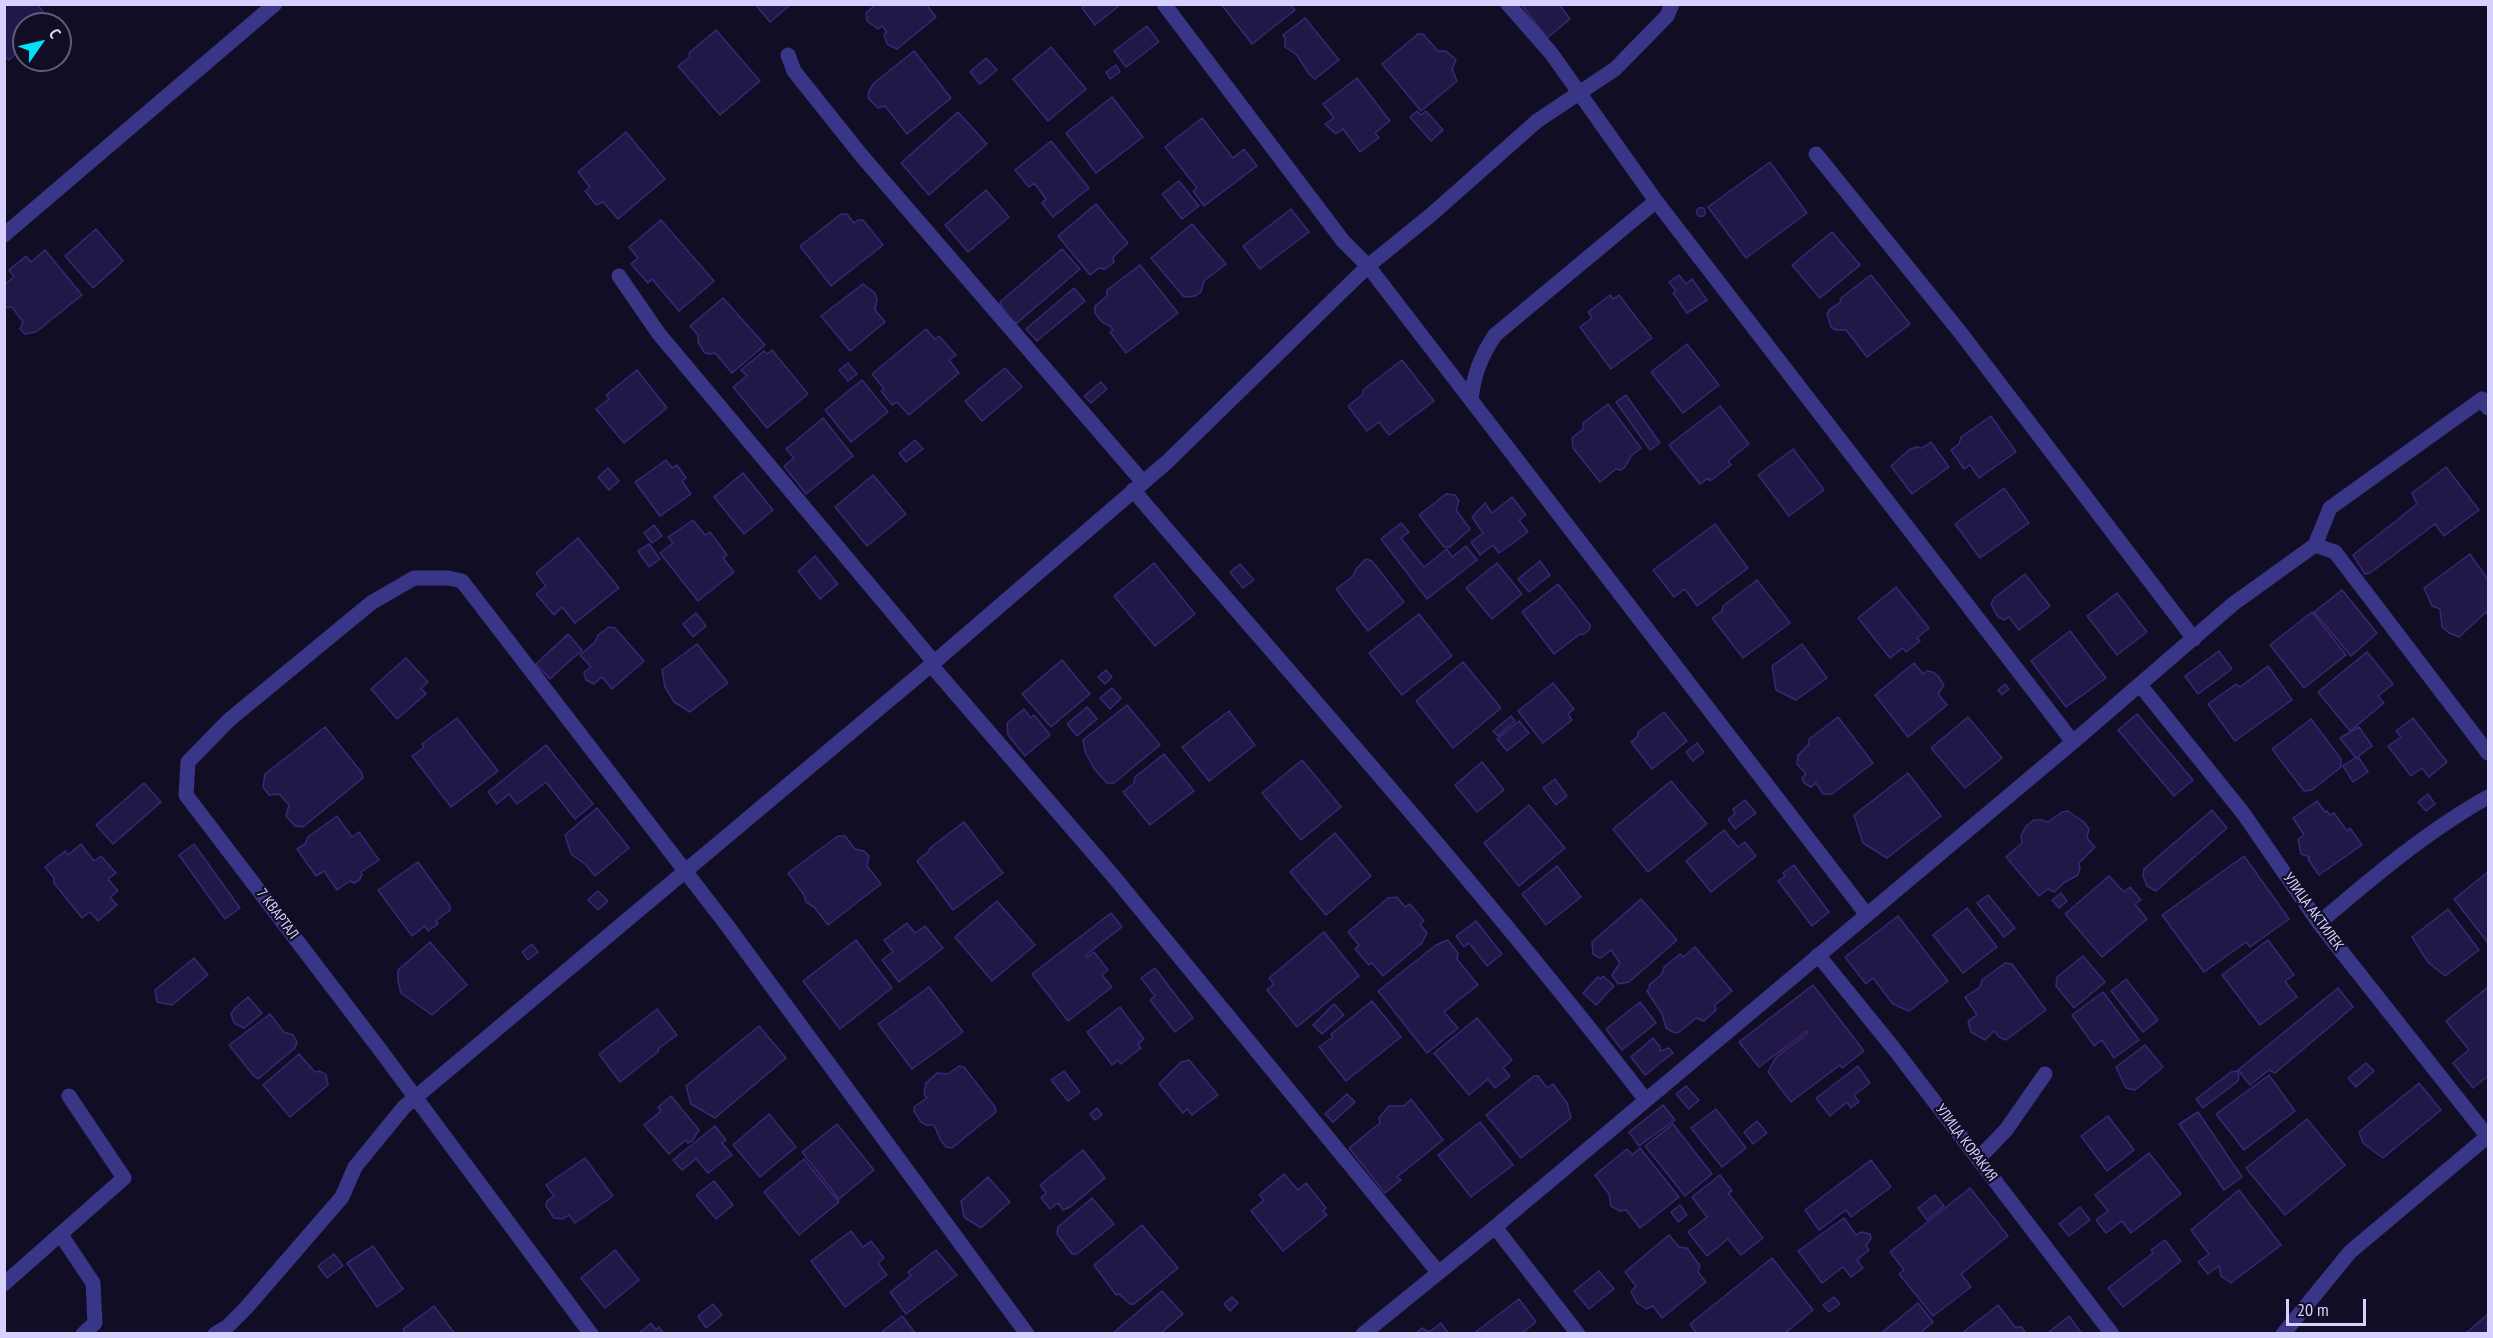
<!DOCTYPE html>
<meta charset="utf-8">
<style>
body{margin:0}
#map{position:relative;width:2493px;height:1338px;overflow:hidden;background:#110d25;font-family:"PT Sans Narrow",sans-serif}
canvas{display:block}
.frame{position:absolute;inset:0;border:6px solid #d7d1ff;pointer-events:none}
.north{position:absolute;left:12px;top:12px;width:60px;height:60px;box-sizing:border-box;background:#110d25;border:2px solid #605b7c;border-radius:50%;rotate:56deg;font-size:16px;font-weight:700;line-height:24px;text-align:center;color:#d7d1ff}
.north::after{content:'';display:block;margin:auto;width:21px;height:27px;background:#00e2fc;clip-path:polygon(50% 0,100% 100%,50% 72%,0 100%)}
.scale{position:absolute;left:2286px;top:1299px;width:80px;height:27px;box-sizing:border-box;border:3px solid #d7d1ff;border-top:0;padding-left:8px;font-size:18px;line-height:21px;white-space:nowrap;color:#d7d1ff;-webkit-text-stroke:4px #110d25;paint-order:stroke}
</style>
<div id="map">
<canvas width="2493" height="1338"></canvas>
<div class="frame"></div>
<div class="north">С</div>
<div class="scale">20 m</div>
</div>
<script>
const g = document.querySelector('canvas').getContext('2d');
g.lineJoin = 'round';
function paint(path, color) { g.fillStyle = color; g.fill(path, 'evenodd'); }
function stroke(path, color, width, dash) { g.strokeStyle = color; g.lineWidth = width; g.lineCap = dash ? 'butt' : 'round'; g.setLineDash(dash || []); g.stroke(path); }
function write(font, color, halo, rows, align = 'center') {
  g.font = font + ' "PT Sans Narrow",sans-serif'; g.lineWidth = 4.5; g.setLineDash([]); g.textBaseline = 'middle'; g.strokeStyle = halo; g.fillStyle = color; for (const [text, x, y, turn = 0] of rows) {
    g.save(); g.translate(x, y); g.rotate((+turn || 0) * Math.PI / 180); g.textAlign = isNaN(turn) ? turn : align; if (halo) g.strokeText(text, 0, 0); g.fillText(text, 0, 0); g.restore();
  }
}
const building = new Path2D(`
 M4,4h33l15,19 -28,1v23l-15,13 -5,-5z
 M755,4h36l-21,18z
 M876,4h50l10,13 -39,32 -10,-5 -3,-10 3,-2 -5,-6 -4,3 -11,-8 -1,-8z
 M1087,4h34l-26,21 -13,-17z
 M1221,4h69l5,6 -43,34z
 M1521,4h38l11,15 -23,19z
 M1305,18l34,42 -24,19 -6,-5 -12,-19 -12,-8v-9l-2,-3z
 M1147,26l12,16 -33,25 -12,-16z
 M716,30l44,51 -40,34 -42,-49 12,-9 -1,-4z
 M1418,34h5l15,17h8l10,9 -4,9 5,12 -36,30 -39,-47z
 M1051,47l35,42 -38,32 -35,-42z
 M914,51l37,47 -44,36 -22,-28 -7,2 -10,-10 1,-7 5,-8z
 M986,58l11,12 -17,14 -10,-12z
 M1116,65l4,7 -10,7 -4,-7z
 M1357,78l33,43 -15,12 4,5 -19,14 -17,-23 -7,5 -11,-10 9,-6 -11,-14z
 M1112,97l31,40 -47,36 -30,-40z
 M1417,111l4,4 5,-4 17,19 -12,11 -21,-24z
 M958,112l29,32 -58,51 -28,-32z
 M1202,118l31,40 11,-9 13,17 -53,40 -11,-15 4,-3 -32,-41z
 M626,132l39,47 -47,40 -15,-17 -7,3 -11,-14 5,-4 -12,-15z
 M1051,141l38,47 -36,29 -11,-14 4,-4 -12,-16 -5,4 -14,-17z
 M1770,162l37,51 -61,45 -38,-51z
 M1179,181l20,25 -17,13 -20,-25z
 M986,190l23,27 -41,35 -23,-27z
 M1096,204l32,39 -15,14 1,5 -9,7 -6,-1 -9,7 -32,-39z
 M1696.5 212a4.5 4.5 0 1 1 9 0a4.5 4.5 0 1 1-9 0Z
 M1291,209l18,23 -49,37 -17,-23z
 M841,214h6l7,9 4,-3h5l20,25 -52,41 -31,-40z
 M661,220l53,61 -35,30 -27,-32 -4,4 -17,-19 7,-6 -9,-11z
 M1192,224l34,40 -22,17 -3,11 -6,4 -8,1 -4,-1 -32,-38z
 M96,229l27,32 -30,27 -28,-32z
 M1832,232l28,33 -40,33 -28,-33z
 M1062,249l18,20 -63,54 -7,-3 -7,-10 -3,-8z
 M45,250l37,45 -46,37 -11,2 -5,-5 3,-7 -11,-15 -8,1v-23l10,-8 -5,-7 17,-14 5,6z
 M1140,265l38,48 -52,40 -16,-21 3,-2 -3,-4 -8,-4 -7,-9v-7l12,-10v-6z
 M1679,275l7,9 6,-5 15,21 -20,13 -14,-20 3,-2 -7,-9z
 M1871,275l39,49 -43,33 -21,-27h-10l-5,-3 -4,-13 3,-5 10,-6 1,-5z
 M863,284l12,9 2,7 -2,10 10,12 -35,29 -29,-35z
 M1074,288l11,13 -48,40 -11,-12z
 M1610,295l3,4 6,-4 33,43 -41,31 -31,-42 12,-9 -4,-6z
 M723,298l42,47 -33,28 -17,-20 -6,1 -5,-2 -6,-10v-7l-8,-9z
 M926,329l9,10 4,-3 17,19 -7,5 10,13 -50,42 -12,-13 -5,3 -11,-14 3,-2 -12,-15z
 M1687,344l32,41 -36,28 -32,-41z
 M772,350l36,44 -41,34 -34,-41 14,-11 -6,-6 23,-19 3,3z
 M1402,360l32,41 -45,34 -10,-13 -12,9 -19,-25 15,-12v-4z
 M848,363l9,11 -9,7 -9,-11z
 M1005,368l17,19 -40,34 -17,-20z
 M637,370l30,38 -43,35 -28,-34 13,-10 -3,-4z
 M862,380l26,32 -37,30 -26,-32z
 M1101,382l6,7 -16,14 -7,-7z
 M1626,395l34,48 -10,7 -34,-48z
 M1608,404l33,44 -10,8 -6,11 -4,3 -5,-1 -16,13 -27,-34 -1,-10 11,-9v-6z
 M1720,406l29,38 -21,17 3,4 -21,16 -2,-3 -8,6 -31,-39z
 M1991,416l25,36 -37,26 -9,-13 -6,4 -13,-19 8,-6 2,-7z
 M823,418l30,38 -47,38 -22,-28 10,-8 -8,-9z
 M915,440l8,9 -17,13 -7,-9z
 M1931,442l18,25 -37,27 -21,-28 19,-17 7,-2 5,1z
 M1793,449l31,41 -35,26 -31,-41z
 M666,460l6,8 5,-3 9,13 -4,3 9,13 -31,22 -25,-34z
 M2446,467l33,43 -35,26 -9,-12 -65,49 -5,1 -12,-19 64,-51 -5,-11z
 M608,468l11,13 -10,9 -11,-13z
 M743,473l30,37 -29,24 -30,-37z
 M873,475l33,39 -39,32 -32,-39z
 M2004,488l25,35 -49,35 -25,-34z
 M1446,494l9,1 4,6 -3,9 14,19 -20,18h-6l-25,-32z
 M1512,497l14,18 -7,5 9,12 -29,21 -6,-8 -13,10 -9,-13 12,-9 -11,-16 13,-14 7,10z
 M693,520l12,15 5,-3 17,23 -4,3 11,14 -36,29 -38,-48 13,-10 -5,-6z
 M1401,523l8,9 -8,6 23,29 23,-18 5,8 14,-11 11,14 -50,39 -46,-60z
 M1715,524l33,44 -51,38 -12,-17 -11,8 -21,-27z
 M654,525l8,11 -10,7 -8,-10z
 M578,538l41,50 -44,35 -13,-16 -8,8 -18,-21 10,-8 -10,-13z
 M649,544l11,15 -11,8 -11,-16z
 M2470,554l18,26v35l-2,-3 -27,25 -10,-4 -7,-6 -2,-18 -8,-3 -8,-18z
 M815,556l23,28 -18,15 -22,-28z
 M1366,559l6,2 32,41 -36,29 -32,-42 17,-13 3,-7z
 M1540,561l10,14 -21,17 -11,-13z
 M1154,563l41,51 -40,32 -41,-50z
 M1497,563l25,31 -30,25 -26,-31z
 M1240,564l14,16 -11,8 -13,-16z
 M2025,574l25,32 -31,24 -10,-13 -4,3 -7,-3 -7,-13 3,-6z
 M1757,580l33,43 -47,35 -31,-40 10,-7 1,-5z
 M1558,584l32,41v4l-6,5h-4l-26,20 -32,-42z
 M1896,587l33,41 -12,10 3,3 -14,11 -3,-4 -13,10 -32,-40z
 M2342,590l35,43 -26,23 -37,-44z
 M2117,593l30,39 -30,23 -30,-39z
 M2312,612l34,43 -42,33 -34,-43z
 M696,613l10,13 -13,11 -10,-13z
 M1419,614l33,42 -50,39 -33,-42z
 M609,627l6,1 29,33 -32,28 -10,-12 -8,7 -8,-4 -2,-8 7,-5 -11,-12 15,-13 3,-7z
 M2070,631l36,47 -40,29 -35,-46z
 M568,634l14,16 -32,29 -14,-15z
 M697,644l31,39 -38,29 -16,-10 -9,-15 -3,-17z
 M1802,644l25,34 -31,22 -20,-10 -4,-24z
 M2219,651l13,18 -34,25 -13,-18z
 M2367,652l26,32 -15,12 6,7 -34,28 -32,-39z
 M406,658l22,24 -7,6 5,6 -29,25 -26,-30z
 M1062,660l28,34 -39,33 -29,-33z
 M1463,662l38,46 -48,40 -37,-47z
 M1914,663l9,11 4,-3 6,1 5,4 6,9 -6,9 9,11 -39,32 -33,-42z
 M2268,666l24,34 -57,41 -27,-37 28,-20 4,3z
 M1106,670l6,7 -7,7 -7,-7z
 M1553,683l21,26 -6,5 4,6 -29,23 -25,-32z
 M2005,684l4,5 -7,6 -4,-5z
 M1112,688l9,10 -11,11 -10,-11z
 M1127,705l33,40 -46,38h-7l-12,-13 -10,-18 -2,-12z
 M1087,707l10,12 -20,17 -10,-12z
 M1024,709l7,9 3,-3 16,20 -25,21 -17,-21 -1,-12z
 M1229,711l26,34 -46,36 -27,-34z
 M1664,712l23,29 -35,28 -21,-27 7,-6v-4z
 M2137,714l56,66 -19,16 -56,-66z
 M1511,716l4,5 -17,15 -5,-5z
 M1838,717l35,46 -41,31h-9l-7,-11 -5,4 -7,-4 -2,-5 4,-4 -9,-10 1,-9 11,-11v-5z
 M1968,717l34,41 -37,30 -34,-40z
 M457,718l41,53 -47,36 -39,-51 12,-9 -2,-3z
 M2413,718l34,44 -18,15 -7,-9 -11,8 -23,-30 13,-9 -5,-6z
 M2311,719l30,40v8l-29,23 -8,1 -32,-42z
 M1519,721l10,12 -22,18 -10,-12z
 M325,727l37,46 1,5 -60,49 -8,-1 -9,-10 3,-11 -10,-11 -10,1 -6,-8 2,-13z
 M2359,727l13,19 -16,12 -16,-20z
 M1697,743l7,9 -11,9 -7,-9z
 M546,745l47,59 -18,15 -29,-37 -29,22 -8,-10 -12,10 -9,-12z
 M1164,754l30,37 -44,34 -27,-33 11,-9 1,-6z
 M2355,758h4l9,14 -15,10 -10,-16z
 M1302,760l39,47 -40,33 -39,-47z
 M1482,762l22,28 -27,22 -22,-27z
 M1908,773l33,43 -54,42 -24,-15 -9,-28z
 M1555,779l12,17 -11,9 -13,-17z
 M1671,781l36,43 -59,48 -35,-43z
 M144,783l17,19 -48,42 -17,-19z
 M2428,794l7,10 -9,7 -8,-9z
 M1745,800l11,13 -21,16 -7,-10 7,-5 -2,-5z
 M2317,801l8,11 2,-1 3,4 4,-2 13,18 3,-3 12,17 -43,30 -11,-16 2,-2 -9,-3 -3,-15 6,-4 -11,-17z
 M1529,805l36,43 -46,38 -35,-43z
 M597,808l32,40 -34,28 -10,-12 -14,-10 -6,-19z
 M2212,810l15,18 -71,63 -9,-5 -4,-10 1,-7z
 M2068,811l16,11 5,7 -2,9 8,9 -16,16 1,5 -2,7 -13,7 -11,10 -6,-3 -9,7 -33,-39 16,-14 -1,-7 5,-10 8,-6h8l6,2 14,-10z
 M337,816l15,21 7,-5 20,28 -18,12 1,3 -3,5 -5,3 -4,-2 -13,9 -13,-19 -8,5 -19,-27 8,-5 3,-7z
 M964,822l39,51 -50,37 -36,-49 11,-9 2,-4z
 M1724,830l14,17 7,-5 11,14 -45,36 -25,-31z
 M1335,833l36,43 -45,39 -36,-43z
 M838,836h7l10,13 9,2 5,5 -2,10 14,18 -53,41 -14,-18 -8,-5 -2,-7 -16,-22z
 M81,844l13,17 7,-5 15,17 -8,6 10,12 -8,6 7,8 -19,16 -8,-9 -8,6 -28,-35v-5l-9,-11 20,-16 3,4z
 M194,844l46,64 -15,11 -46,-64z
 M2244,856l45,63 -39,28 -4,-5 -42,30 -42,-57z
 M418,862l32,44v4l-14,11 2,3 -10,7 -3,-5 -13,10 -34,-46z
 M1794,865l35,47 -17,14 -34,-45 7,-5 -2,-3z
 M1557,866l24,31 -35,28 -24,-31z
 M2488,872v71l-34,-44z
 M2109,876l15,16 6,-5 11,13 -6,4 12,15 -45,38 -37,-43z
 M598,891l10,10 -10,9 -10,-10z
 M2061,893l6,8 -8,7 -7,-8z
 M1988,895l27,33 -11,9 -27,-34z
 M1397,897l8,10 5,-3 14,17 -4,3 7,9 -5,10 -39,33 -11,-13 -3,2 -14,-16 4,-4 -11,-13 40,-34z
 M1641,899l36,41 -48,42 -11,2 -6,-9 8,-12 -9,-13 -10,8 -3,-1 -5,-3 -1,-12z
 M997,901l38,44 -43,36 -37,-44z
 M1967,908l30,39 -34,26 -30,-38z
 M2448,909l31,41 -34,26 -17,-14 -16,-25z
 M1111,913l11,14 -36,28 1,2 7,-5 14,18 -6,5 10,12 -44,34 -36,-47z
 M1898,916l50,65 -39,30 -16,-7 -20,-26 -7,6 -21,-27z
 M1476,921l26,33 -15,12 -18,-23 -5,4 -8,-11z
 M907,923l8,10 10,-7 18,22 -44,34 -17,-22 11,-8 -9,-12z
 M1324,932l35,44 -62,51 -30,-37 7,-6 -5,-6z
 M856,940l36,48 -52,41 -37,-48z
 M1448,940l10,13 -1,6 21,26 -34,27 14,16 -31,25 -49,-62 58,-46z
 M2268,940l26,35 -9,6 12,16 -37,28 -38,-50z
 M430,942l37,43 -35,30 -31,-22 -3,-12v-11z
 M532,944l6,8 -10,8 -6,-8z
 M1695,947l37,44 -17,14 1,5 -12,11 -8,-3 -18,15 -5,-1 -7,-4 -4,-14 -15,-23 3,-4 -1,-2 13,-11 2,-7 16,-13 3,3z
 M2083,956l22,26 -31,26 -18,-22 1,-9z
 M194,958l14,17 -36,30 -15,-3 -2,-12z
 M2005,963l7,1 34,46 -40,30 -7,-3 -5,-6 -9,9 -14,-8 -3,-11 9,-6 -12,-18 15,-10 2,-7z
 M1155,968l38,50 -18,14 -25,-32 5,-4 -14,-18z
 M1603,976l11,10 -18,19 -13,-12 15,-16 3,2z
 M2126,979l32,41 -15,12 -32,-41z
 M1813,985l51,66 -22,17 -2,-3 -49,37 -23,-30 8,-15 32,-24 -1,-2 -48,36 -20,-25z
 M929,987l34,45 -51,37 -34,-45z
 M2488,987v89l-15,12 -20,-25 16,-13 -23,-29z
 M2338,988l15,19 -78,66 -6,-3 -19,15 -12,-15z
 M2103,992l36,48 -25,18 -12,-18 -8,6 -22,-31z
 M248,997l14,16 -18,15 -10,-5 -3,-9 4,-6z
 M1372,1001l29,36 -55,44 -27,-34 14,-10 -2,-3z
 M1640,1002l16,21 -34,27 -16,-21z
 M1334,1004l10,11 -22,19 -9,-9z
 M1120,1007l24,32 -6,5 3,4 -20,16 -3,-4 -6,5 -25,-33z
 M657,1009l20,26 -19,14 1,2 -39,31 -21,-28z
 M270,1014l14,18 9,3 4,7 -2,6 -37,31 -5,-4 -24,-30z
 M1477,1018l35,42 -9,8 7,8 -15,12 -7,-9 -19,16 -35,-42z
 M759,1026l27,32 -71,60 -24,-14 -5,-18z
 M1653,1038l7,9v4l9,-3 4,5 -28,22 -14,-18z
 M2145,1045l18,22 -28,23 -9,-2 -10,-21z
 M299,1054l16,18 5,-1 6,4 2,10 -38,32 -27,-32z
 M1189,1060l29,35 -26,20 -5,-6 -4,4 -24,-29 22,-22z
 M2366,1063l8,8 -18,16 -8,-9z
 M959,1066l5,1 31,40 1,5 -44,36 -6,-1 -6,-8 -6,-14h-8l-5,-3 -7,-11v-4l13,-9 -3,-4 2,-11 11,-10 11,1z
 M1858,1066l12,17 -16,12 5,7 -8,6 -4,-6 -17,14 -14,-18z
 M1064,1071l16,21 -12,9 -17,-21z
 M2237,1071l2,5 -1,5 -35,27 -7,-9 35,-27z
 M2269,1075l26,36 -51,39 -28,-36z
 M1534,1076h4l9,12 6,-4 14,19 4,15 -50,40 -35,-43z
 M2419,1083l22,27 -58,48 -20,-15 -4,-11z
 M1686,1086l13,14 -10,9 -13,-15z
 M1347,1094l8,8 -22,20 -8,-8z
 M671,1096l28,34 -7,11 -4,2 -2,-3 -17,14 -25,-29 17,-14 -3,-4z
 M1411,1099l32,41 -46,37 4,3 -16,13 -36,-45 31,-25 -1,-5 10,-12h15z
 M1663,1105l12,15 -36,26 -10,-14z
 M1097,1108l5,7 -7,5 -5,-6z
 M1716,1109l30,39 -24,19 -31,-39z
 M2198,1112l44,65 -18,13 -45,-66z
 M769,1114l27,33 -36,30 -27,-32z
 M2108,1116l26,34 -27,21 -26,-35z
 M2307,1119l38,46 -60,50 -39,-47z
 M1757,1121l10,12 -14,11 -9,-12z
 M1480,1122l33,43 -42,32 -33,-42z
 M837,1124l37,46 -35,29 -37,-47z
 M1673,1124l39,50 -27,22 -40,-50z
 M715,1126l11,14 -4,3 10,12 -24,18 -12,-14 -14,11 -9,-10z
 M1640,1148l39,49 -39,31 -14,-18 -6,1 -9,-5 -2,-12 -14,-19 32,-26 5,6z
 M1083,1150l22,28 -35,29 -7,3 -5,-7 -8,6 -9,-11 5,-5 -6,-8z
 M2149,1153l32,41 -50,39 -9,-12 -16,12 -10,-13 12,-9 -13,-16z
 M585,1158l28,38 -38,27 -6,-8 -6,4 -9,-1 -8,-12 1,-5 7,-5 -8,-11z
 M804,1159l35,43 -40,33 -35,-43z
 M1871,1160l20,27 -40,30 -5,-7 -27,20 -14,-20z
 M1284,1174l14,16 8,-7 20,25 -3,3 4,4 -44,36 -32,-40 13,-11 -5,-5z
 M1720,1175l12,16 -4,2 35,45 -22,17 -13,-16 -21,17 -19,-24 19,-15 -15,-20z
 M988,1177l22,25 -29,26 -17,-11 -3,-16z
 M714,1181l19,24 -17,14 -20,-24z
 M1970,1188l38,48 -47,38 10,13 -38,29 -34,-42 5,-4 -14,-18z
 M2239,1190l42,55 -50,38 -10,-7 -2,-10 -11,8 -10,-12 11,-8 -18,-24z
 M1935,1195l9,11 -17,14 -9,-12z
 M1092,1198l22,26 -37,30h-5l-15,-20 1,-7z
 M1680,1205l7,10 -9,7 -7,-10z
 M2080,1207l10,13 -21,16 -10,-12z
 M1844,1218l12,17 5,-3 9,2 1,4 -5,8 3,4 -12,10 6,8 -12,9 -8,-10 -21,16 -24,-32z
 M1142,1225l36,43 -44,36h-4l-11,-10 -3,1 -22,-30z
 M851,1231l12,16 8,-6 13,17 -6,5 9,12 -42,32 -34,-46z
 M1669,1235l10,12 8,1 13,18 -2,6 8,10 -44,36 -9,-12 -7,3 -9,-6 -6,-11 5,-6 -11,-14z
 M2165,1240l16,21 -58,46 -15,-19 45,-35 -2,-3z
 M373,1246l30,43 -26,18 -30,-44z
 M615,1250l24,30 -34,28 -24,-30z
 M936,1250l21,25 -51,39 -16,-22 21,-16 -3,-4z
 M334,1254l9,12 -16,12 -9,-12z
 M1772,1258l41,52 -29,24h-87l-7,-10z
 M1599,1271l15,18 -25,20 -15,-18z
 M1162,1291l21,23 -23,20h-48z
 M1232,1297l6,6 -8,8 -6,-7z
 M1834,1297l6,7 -11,8 -6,-7z
 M1519,1299l17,23 -15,12h-48z
 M1918,1303l15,19 -14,12h-39z
 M713,1304l9,11 -16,13 -8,-12z
 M1998,1305l17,22h7l4,7h-65z
 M434,1306l21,28h-49l-3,-5z
 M2488,1314v20h-23z
 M902,1316l14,18h-37z
 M2069,1316l13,18h-32l-1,-2z
 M651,1323l5,7 3,-3 5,7h-26z
 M1441,1323l8,11h-34l7,-6 7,4z`);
paint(building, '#221847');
stroke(building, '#382875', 1.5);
stroke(new Path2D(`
 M1164,4l179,237 25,25 499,649
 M1508,4l43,49 105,148 417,541
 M788,55l6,16 67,84 281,326
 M1816,154l144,178 234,307
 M4,235l271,-231
 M619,276l40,58 275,328
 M1471,399c3,-25 10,-43 24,-64l161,-134
 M1133,490c172,201 350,399 512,609
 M2315,545l20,7 153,201
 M931,665l183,212 324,395
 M2140,685l103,128 76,110 169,214
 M2319,923c53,-45 108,-92 169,-126
 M1818,955l77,95 217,284
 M1978,1159l28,-29 39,-56
 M1495,1227l83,107
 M61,1235l32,48 2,40 -12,11
 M4,1284l120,-106 -55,-82
 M215,1334l12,-7 19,-19 96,-111 13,-30 49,-60 527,-442 236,-203 201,-196 64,-52 105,-93 78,-52 52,-53 5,-12
 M591,1334l-213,-287 -192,-252 2,-33 41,-42 142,-117 43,-25h34l14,3 267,347 298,406
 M1363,1334l132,-107 578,-485 160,-138 82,-59 15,-37 152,-109 6,9
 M2283,1334l67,-82 138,-116`), '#393587', 15);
write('15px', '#d7d1ff', '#110d25', [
 ["УЛИЦА АКТИЛЕК",2313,912,54],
 ["7 КВАРТАЛ",277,914,53],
 ["УЛИЦА КОРАКИЯ",1966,1143,53]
]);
</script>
